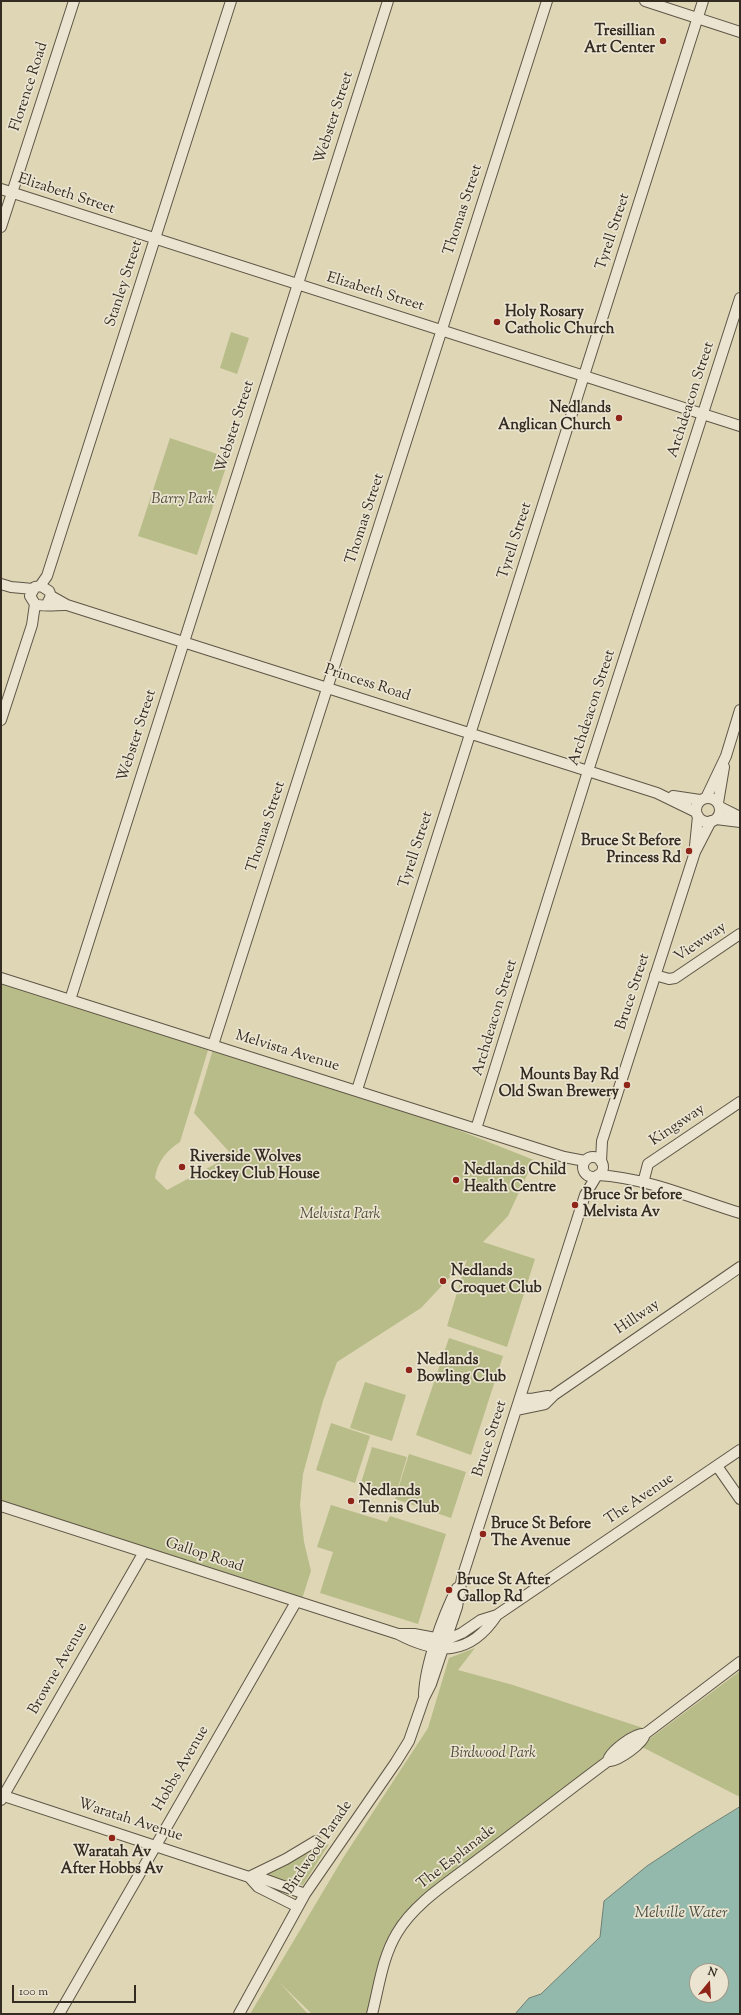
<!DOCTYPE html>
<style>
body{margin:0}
#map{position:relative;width:741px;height:2015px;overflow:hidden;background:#dfd6b6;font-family:"Sorts Mill Goudy",serif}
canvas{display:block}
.frame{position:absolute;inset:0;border:2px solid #342b22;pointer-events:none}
.north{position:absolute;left:689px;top:1963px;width:40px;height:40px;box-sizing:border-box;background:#eae4d0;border:1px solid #a19a8a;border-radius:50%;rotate:18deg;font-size:11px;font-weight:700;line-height:16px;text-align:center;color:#342b22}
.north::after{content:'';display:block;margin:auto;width:14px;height:18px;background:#8f2418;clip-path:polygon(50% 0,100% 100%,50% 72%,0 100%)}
.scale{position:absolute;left:12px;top:1985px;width:124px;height:18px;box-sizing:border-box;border:2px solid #342b22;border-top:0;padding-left:5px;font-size:12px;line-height:14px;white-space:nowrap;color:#342b22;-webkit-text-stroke:3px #eae4d0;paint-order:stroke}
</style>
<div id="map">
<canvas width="741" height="2015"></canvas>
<div class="frame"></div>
<div class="north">N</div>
<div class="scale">100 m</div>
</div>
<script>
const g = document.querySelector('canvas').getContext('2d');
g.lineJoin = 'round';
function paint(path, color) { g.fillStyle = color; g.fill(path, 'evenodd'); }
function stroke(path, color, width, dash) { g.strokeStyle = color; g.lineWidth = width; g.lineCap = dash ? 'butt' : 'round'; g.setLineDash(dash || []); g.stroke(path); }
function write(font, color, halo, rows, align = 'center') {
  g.font = font + ' "Sorts Mill Goudy",serif'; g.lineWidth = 3.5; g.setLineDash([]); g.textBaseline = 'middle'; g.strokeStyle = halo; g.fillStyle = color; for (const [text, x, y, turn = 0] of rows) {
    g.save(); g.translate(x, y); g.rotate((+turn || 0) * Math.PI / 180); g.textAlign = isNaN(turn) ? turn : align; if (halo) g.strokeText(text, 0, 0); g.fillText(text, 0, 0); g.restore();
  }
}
paint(new Path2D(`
 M231,332l18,6 -12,36 -17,-6z
 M170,438l59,20 -32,97 -59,-19z
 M1,980l208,67 -29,95c-13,8 -23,20 -25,36l12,12 65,-35 -38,-42 20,-67 143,44 177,70 -26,56 -25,26 52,17 -28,88 -60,-21 20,-67 -46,49 -84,54 -14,39 -20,73 -3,31 4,37 7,29 -10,31 -300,-98z
 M449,1338l54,18 -32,99 -55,-20z
 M365,1382l41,13 -14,46 -42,-13z
 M331,1423l39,13 -15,47 -39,-13z
 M372,1447l35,10 -11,37 -35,-11z
 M409,1454l57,18 -15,46 -56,-19z
 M331,1505l56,17 3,-6 56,18 -28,90 -98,-31 13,-41 -16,-5z
 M475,1648l-17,22 55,15 130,43 -227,176 -28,36 -21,74h-55l-32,-31 28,31h-58l93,-156 85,-130 21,-70z
 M740,1671v126l-100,-51z
 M329,1844l-26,41 -44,-11z`), '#b8bc89');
const water = new Path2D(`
 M740,1807v207h-225l14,-16 12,-4 59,-57 4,-36 43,-35 50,-33zM697,1971h24v24h-24z`);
paint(water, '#93b9ac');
stroke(water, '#6d8075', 1);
const minor = new Path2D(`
 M645,1l95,31
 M1,189l739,237
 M1,227l73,-226
 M1,584l10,3 22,2
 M40,586l7,-10 184,-575
 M51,596l16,9 590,188 39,19
 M47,604l4,-8 -2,-5 -8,-5 -6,1 -5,9 5,8c6,3 21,1 30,1
 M1,720l31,-95 3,-21
 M673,796l27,4
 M706,798l20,-42 14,-46
 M696 810a12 12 0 1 1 24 0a12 12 0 1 1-24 0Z
 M718,803l6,-36
 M720,807l20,10
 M716,819l24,3
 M695,846l3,-30
 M655,975l14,4 6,-1 65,-44
 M1,978l563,179 21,4
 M70,1000l318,-999
 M213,1045l334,-1044
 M357,1090l346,-1089
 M476,1129l112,-358 152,-473
 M583 1167a10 10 0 1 1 20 0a10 10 0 1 1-20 0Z
 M601,1162l1,-21 93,-289 16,-31
 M598,1175c49,3 96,24 142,38
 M643,1183l5,-19 92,-62
 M520,1398l11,1 17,-3
 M516,1410l29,-6 9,-9 186,-128
 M717,1466l23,33
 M1,1506l397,128c40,21 72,22 99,-19
 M400,1634h14l32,6 16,-7 19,-13 16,-5 243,-165
 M424,1695c1,-31 19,-79 33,-107
 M610,1761c9,-1 33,-17 35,-27l95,-72
 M1,1795l248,82 12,1 44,16
 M1,1800l143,-248
 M249,1877l37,-18 30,-18
 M249,1877l9,10 40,20
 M59,2014l237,-412
 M239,2014l66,-120 91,-132 13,-21 15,-43 7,-14 26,-77 5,-29 123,-383 11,-18
 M372,2014c7,-27 10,-56 25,-81 18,-31 55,-53 83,-75 43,-32 85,-65 128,-97 1,-9 28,-29 37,-27`);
stroke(minor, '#5f5647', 12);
stroke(minor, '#eae4d0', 10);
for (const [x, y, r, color] of [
 [663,41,4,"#8f2418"],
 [497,322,4,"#8f2418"],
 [619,418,4,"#8f2418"],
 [689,851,4,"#8f2418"],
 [627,1085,4,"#8f2418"],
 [182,1167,4,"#8f2418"],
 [456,1180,4,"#8f2418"],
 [575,1205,4,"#8f2418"],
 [443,1281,4,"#8f2418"],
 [409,1370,4,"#8f2418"],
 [351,1501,4,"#8f2418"],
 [483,1534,4,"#8f2418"],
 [449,1590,4,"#8f2418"],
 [112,1838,4,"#8f2418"]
]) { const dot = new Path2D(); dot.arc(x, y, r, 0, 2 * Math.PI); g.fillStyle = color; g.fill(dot); stroke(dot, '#eae4d0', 1.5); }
write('bold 15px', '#342b22', '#eae4d0', [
 ["Tresillian",655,32,"right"],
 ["Art Center",655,49,"right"],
 ["Holy Rosary",505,313],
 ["Catholic Church",505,330],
 ["Nedlands",611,409,"right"],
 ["Anglican Church",611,426,"right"],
 ["Bruce St Before",681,842,"right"],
 ["Princess Rd",681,859,"right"],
 ["Mounts Bay Rd",619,1076,"right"],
 ["Old Swan Brewery",619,1093,"right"],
 ["Riverside Wolves",190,1158],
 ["Hockey Club House",190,1175],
 ["Nedlands Child",464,1171],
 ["Health Centre",464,1188],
 ["Bruce Sr before",583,1196],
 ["Melvista Av",583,1213],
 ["Nedlands",451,1272],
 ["Croquet Club",451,1289],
 ["Nedlands",417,1361],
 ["Bowling Club",417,1378],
 ["Nedlands",359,1492],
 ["Tennis Club",359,1509],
 ["Bruce St Before",491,1525],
 ["The Avenue",491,1542],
 ["Bruce St After",457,1581],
 ["Gallop Rd",457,1598],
 ["Waratah Av",112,1853,"center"],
 ["After Hobbs Av",112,1870,"center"]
], 'left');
write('15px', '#342b22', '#eae4d0', [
 ["Florence Road",30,87,-72],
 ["Webster Street",335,118,-72],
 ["Elizabeth Street",66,195,18],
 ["Thomas Street",464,210,-72],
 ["Tyrell Street",614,232,-72],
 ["Stanley Street",125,284,-72],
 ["Elizabeth Street",375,293,17],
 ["Archdeacon Street",692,400,-72],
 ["Webster Street",236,427,-72],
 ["Thomas Street",366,519,-72],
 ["Tyrell Street",516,541,-72],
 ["Princess Road",367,684,18],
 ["Archdeacon Street",593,708,-72],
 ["Webster Street",138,736,-72],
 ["Thomas Street",267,827,-72],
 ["Tyrell Street",417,850,-72],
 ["Viewway",701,943,-34],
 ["Bruce Street",634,992,-72],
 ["Archdeacon Street",496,1018,-73],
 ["Melvista Avenue",287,1052,17],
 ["Kingsway",678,1126,-34],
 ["Hillway",638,1318,-34],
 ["Bruce Street",491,1439,-72],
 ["The Avenue",640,1500,-34],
 ["Gallop Road",204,1556,18],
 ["Browne Avenue",59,1669,-60],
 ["Hobbs Avenue",182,1769,-60],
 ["Waratah Avenue",130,1821,18],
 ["Birdwood Parade",319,1848,-56],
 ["The Esplanade",457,1858,-38]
]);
write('italic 15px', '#4e4837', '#eae4d0', [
 ["Barry Park",183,500],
 ["Melvista Park",340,1215],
 ["Birdwood Park",493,1754]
]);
write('italic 16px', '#4c4e44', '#eae4d0', [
 ["Melville Water",681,1914]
]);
</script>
